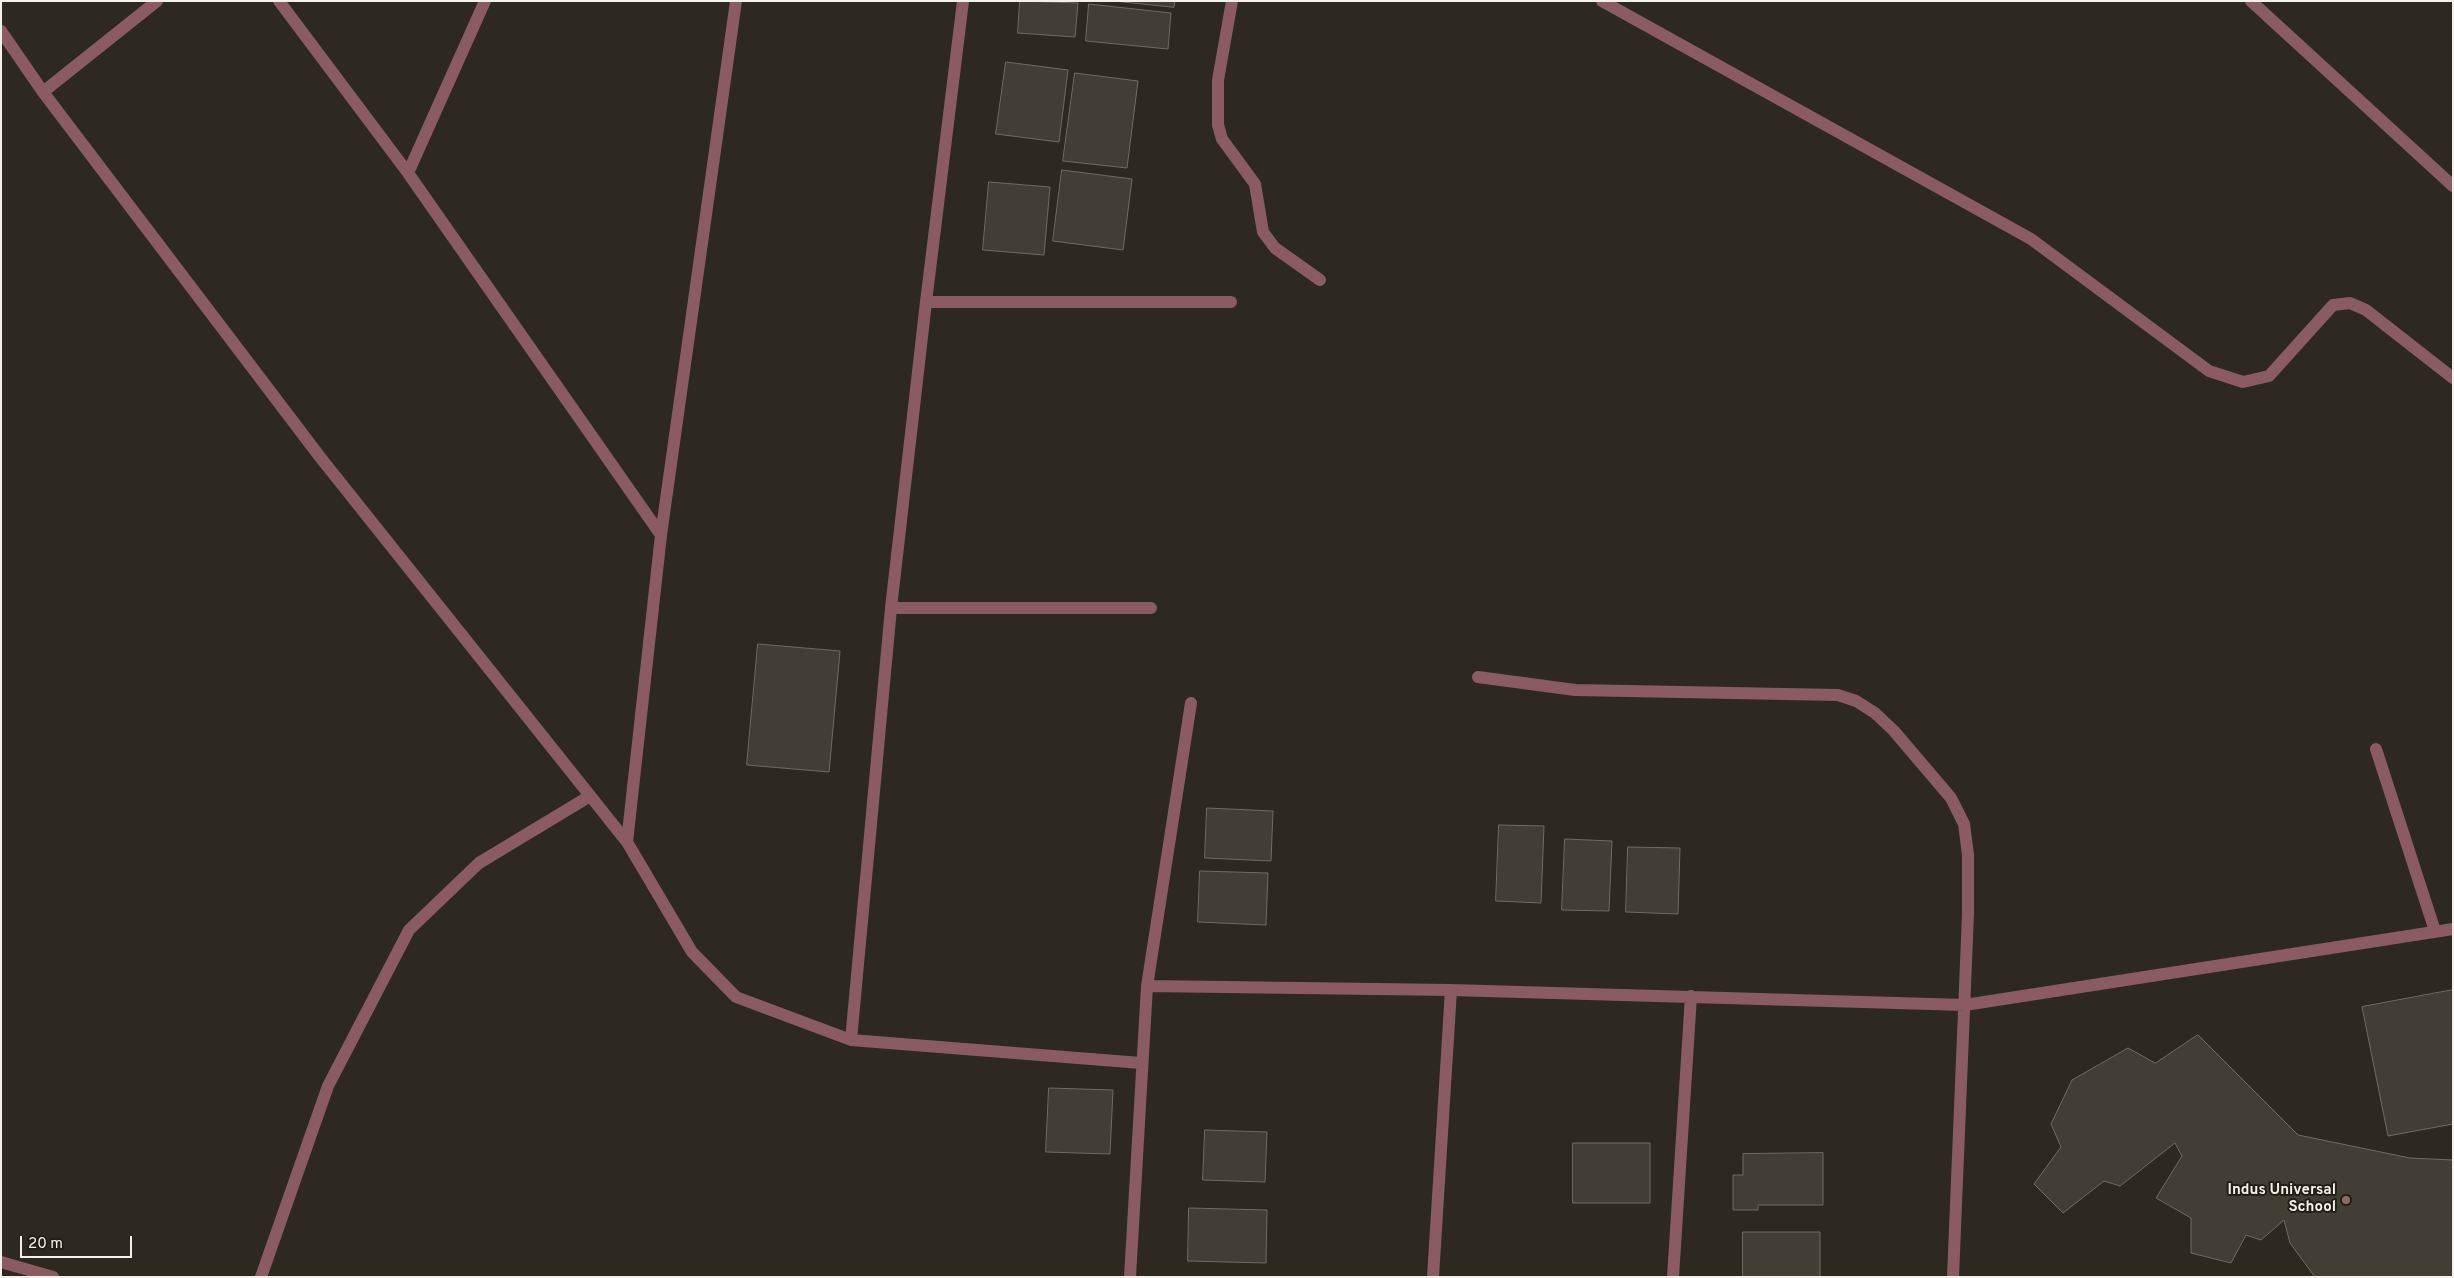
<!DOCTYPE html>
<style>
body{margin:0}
#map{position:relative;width:2454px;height:1278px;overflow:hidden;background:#2d291f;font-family:Overpass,sans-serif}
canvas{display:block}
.frame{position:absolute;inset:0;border:2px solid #f4f1eb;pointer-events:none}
.scale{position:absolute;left:20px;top:1236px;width:112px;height:22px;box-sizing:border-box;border:2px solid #f4f1eb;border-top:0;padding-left:6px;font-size:15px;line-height:18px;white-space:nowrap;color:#f4f1eb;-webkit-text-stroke:4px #231f16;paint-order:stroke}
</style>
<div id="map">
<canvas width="2454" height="1278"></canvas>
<div class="frame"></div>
<div class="scale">20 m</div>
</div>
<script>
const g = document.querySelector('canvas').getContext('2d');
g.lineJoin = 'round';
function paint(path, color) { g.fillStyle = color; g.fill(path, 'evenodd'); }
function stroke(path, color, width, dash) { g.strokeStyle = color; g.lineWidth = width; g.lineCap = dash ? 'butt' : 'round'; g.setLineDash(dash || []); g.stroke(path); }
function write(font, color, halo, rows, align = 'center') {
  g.font = font + ' Overpass,sans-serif'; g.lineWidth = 4; g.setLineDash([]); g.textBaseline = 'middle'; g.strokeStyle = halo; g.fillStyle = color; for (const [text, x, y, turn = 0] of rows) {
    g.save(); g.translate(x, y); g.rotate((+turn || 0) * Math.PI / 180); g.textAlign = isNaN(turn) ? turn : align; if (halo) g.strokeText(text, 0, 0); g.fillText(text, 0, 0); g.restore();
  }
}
const building = new Path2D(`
 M1020,1l58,2 -3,34 -57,-4z
 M1114,1h61l-1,6z
 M1089,4l82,9 -3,36 -82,-8z
 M1006,62l62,8 -9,72 -63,-8z
 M1075,73l63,8 -11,87 -64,-7z
 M1062,170l70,9 -9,71 -70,-9z
 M989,182l61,5 -6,68 -61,-5z
 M758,644l82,7 -11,121 -82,-7z
 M1207,808l66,3 -2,50 -66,-3z
 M1499,825l45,1 -3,77 -45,-2z
 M1565,839l47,2 -3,70 -47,-1z
 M1628,847l52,1 -2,66 -52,-2z
 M1200,871l68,2 -2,52 -68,-3z
 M2453,990v134l-65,12 -26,-129z
 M2198,1035l100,100 112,23 43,2v117h-138l-25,-34 -6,-23 -23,20 -15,-5 -15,28 -40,-10v-35l-35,-20 26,-42 -7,-13 -55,43 -16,-5 -41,32 -29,-29 27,-37 -10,-23 21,-44 56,-32 27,15z
 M1049,1088l64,2 -3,64 -64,-2z
 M1205,1130l62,2 -2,50 -62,-2z
 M1573,1143h77v60h-77z
 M1823,1153v52h-65v5h-25v-35h10v-21z
 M1189,1208l78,2 -1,53 -78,-2z
 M1743,1232h77v45h-77z`);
paint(building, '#423e34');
stroke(building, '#716c61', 1);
stroke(new Path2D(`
 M279,1l129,172 253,362
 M1232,1l-14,79v45l4,14 33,45 8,48 12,16 45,32
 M1602,1l429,238 178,132 34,11 26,-6 64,-71 17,-2 16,7 87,68
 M2251,1l202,185
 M1,31l42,61 277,365 307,385 65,110 44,45 115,43 290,23
 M43,92l114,-91
 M408,173l77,-172
 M926,302h305
 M891,608h260
 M1478,677l97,13 263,5 18,6 19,12 19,18 57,67 13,26 4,31v59l-15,363
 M2376,749l59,182
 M627,842l34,-307 75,-534
 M1147,986l304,4 514,15 488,-76
 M851,1040l40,-432 35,-306 37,-301
 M1,1262l52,15
 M261,1277l67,-191 81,-156 70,-67 111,-67
 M1130,1277l17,-291 44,-283
 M1433,1277l18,-287
 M1673,1277l18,-281`), '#8a5b60', 12);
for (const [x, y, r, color] of [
 [2346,1200,5,"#8d6e63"]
]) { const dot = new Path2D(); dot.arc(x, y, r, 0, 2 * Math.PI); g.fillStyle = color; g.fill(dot); stroke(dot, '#231f16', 2); }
write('bold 15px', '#f4f1eb', '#231f16', [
 ["Indus Universal",2336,1191],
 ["School",2336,1208]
], 'right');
</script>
